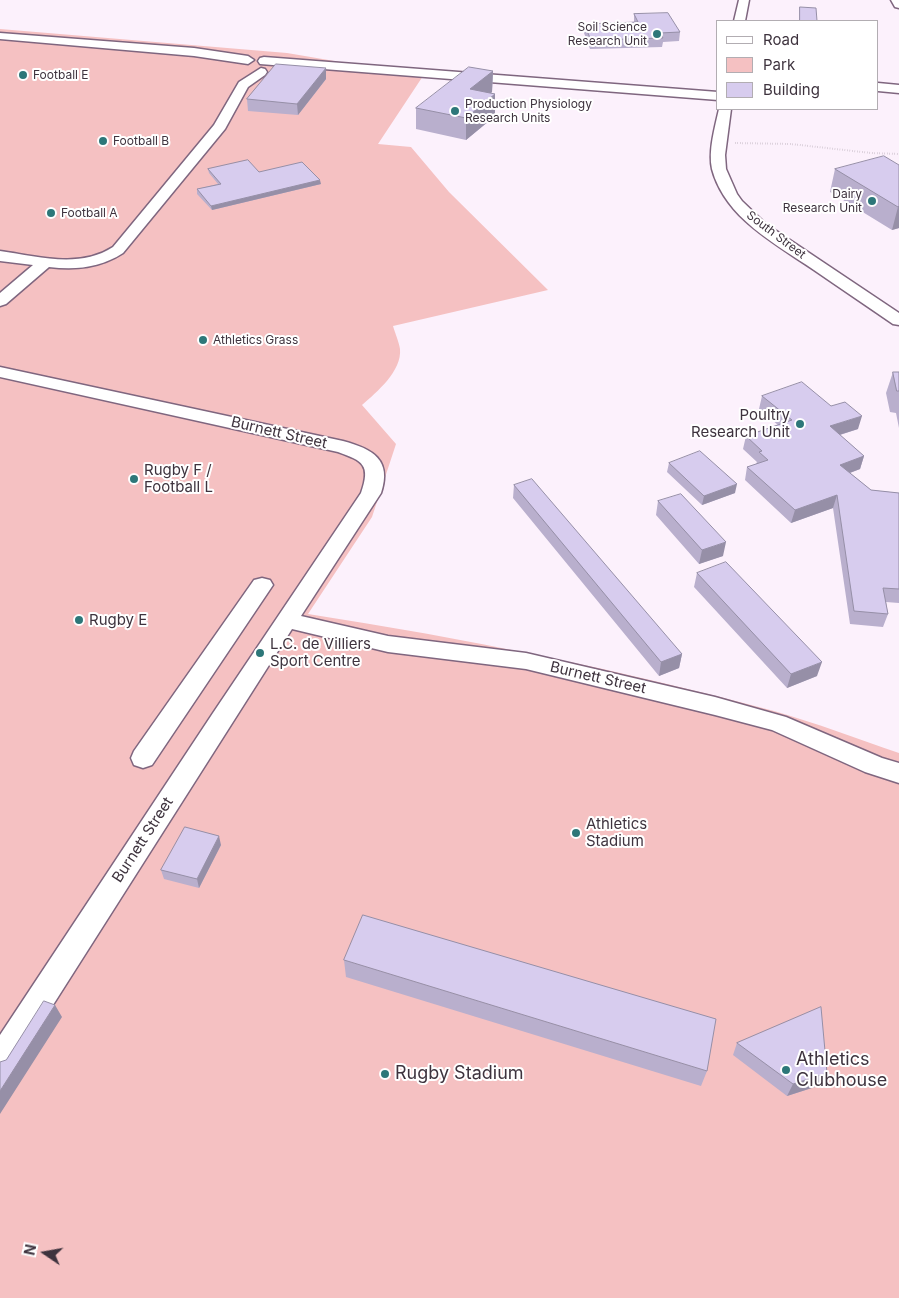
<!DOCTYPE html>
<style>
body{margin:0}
#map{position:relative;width:899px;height:1298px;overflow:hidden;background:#fcf1fc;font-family:Inter,sans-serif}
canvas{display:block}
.legend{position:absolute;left:716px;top:20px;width:162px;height:90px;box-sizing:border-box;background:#fff;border:1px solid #b2adb2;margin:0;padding:6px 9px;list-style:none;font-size:15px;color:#3e333e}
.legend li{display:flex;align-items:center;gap:10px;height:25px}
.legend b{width:25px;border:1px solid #b2adb2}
.north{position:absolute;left:20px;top:1228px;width:50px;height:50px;-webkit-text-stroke:4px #fff;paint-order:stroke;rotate:282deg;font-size:14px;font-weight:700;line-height:20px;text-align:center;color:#3e333e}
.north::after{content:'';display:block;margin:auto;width:18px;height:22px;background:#3e333e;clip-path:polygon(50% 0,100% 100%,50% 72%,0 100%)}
</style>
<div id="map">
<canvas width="899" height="1298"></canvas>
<ul class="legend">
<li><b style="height:6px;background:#fff"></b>Road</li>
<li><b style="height:14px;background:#f5c1c2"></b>Park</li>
<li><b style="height:14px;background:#d7ccee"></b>Building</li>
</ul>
<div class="north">N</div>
</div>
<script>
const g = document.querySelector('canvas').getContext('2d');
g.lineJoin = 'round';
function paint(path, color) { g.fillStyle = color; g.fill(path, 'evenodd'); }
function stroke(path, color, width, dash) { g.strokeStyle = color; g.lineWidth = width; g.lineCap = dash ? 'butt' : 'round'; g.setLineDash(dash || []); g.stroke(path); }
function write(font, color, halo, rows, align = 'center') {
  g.font = font + ' Inter,sans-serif'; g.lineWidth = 4; g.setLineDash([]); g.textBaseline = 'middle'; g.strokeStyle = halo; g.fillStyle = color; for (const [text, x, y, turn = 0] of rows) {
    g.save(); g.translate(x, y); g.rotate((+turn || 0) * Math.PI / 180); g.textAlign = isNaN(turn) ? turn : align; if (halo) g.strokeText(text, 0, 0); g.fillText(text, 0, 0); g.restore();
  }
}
paint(new Path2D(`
 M0,29l287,24 136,23 -45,68 33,3 38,45 99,98 -155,36c2,7 6,16 7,23 2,22 -23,43 -38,56l34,39 -24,73 -64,97c157,24 313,56 466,97 42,12 84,28 125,42v545h-899z`), '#f5c1c2');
const minor = new Path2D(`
 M739,0h10l-4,21h-11z
 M891,0h8v8l-4,-1z
 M0,33l194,15 54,8 6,4 -6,4 -54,-8 -194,-17z
 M264,57l454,35v8l-458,-36 -2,-3 2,-3z
 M261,68l4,1 2,3 -2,3 -17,12 -23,42 -102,124c-23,15 -47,17 -74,14l-43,37 -6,2v-13l33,-28 -33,-4v-10c37,5 79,18 113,-4l101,-122 25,-43z
 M878,83l21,2v8l-21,-2z
 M719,109h12l-6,46 1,14 11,25 5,7 24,23 133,89v12l-6,-1c-26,-18 -53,-36 -79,-54 -38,-26 -89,-52 -102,-101 -4,-18 3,-42 7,-60z
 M0,367l343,74c30,8 49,19 38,52l-80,123 87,20 138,17 189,44 71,20 96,41 17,5v20l-34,-11 -93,-42 -57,-15 -189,-46 -138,-17 -96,-23 -281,442 -11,4v-40l213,-322 148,-220c10,-28 2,-32 -23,-41l-338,-75z
 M262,578l8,2 3,5 -121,180 -9,3 -9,-3 -3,-7 3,-7 120,-171z`);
stroke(minor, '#7f667f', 3);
stroke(new Path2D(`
 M735,143l56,1 80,9 28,1`), '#beb3be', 2, [0.5, 2]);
paint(minor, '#fff');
paint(new Path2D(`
 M634,14l46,18 -1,9 -16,1 -1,5 -72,2 -6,-16v-9l50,-2z
 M326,68v11l-28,36 -50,-4 -1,-12z
 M493,71l-1,21 -1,1 4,1v22l-29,24 -50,-11v-21z
 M899,165v63l-7,2 -62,-38 5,-23z
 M208,169l51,3 62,12 -109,26 -15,-16v-5l21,-5 -9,-11z
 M893,372h6v56l-3,-15 -6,-1 -4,-19z
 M762,396l96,33 -18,6 24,21 -4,13 -10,4 21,17 28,3v110l-13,-1 2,12 -5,13 -33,-3 -17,-116 -42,15 -46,-43 2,-13 9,-3 1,-2 -14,-13 3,-13 32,-11 -19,-16z
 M669,463l66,30 -33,12 -35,-33z
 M514,485l168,169 -3,14 -20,8 -146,-178z
 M658,501l65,55 -24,8 -43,-49z
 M697,573l120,103 -30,12 -93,-101z
 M221,845l-22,43 -35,-9 -3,-9z
 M344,960l363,111 -6,15 -355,-109z
 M737,1043l84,42 -34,11 -54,-41z`), '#b9afcd');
paint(new Path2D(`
 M326,68v11l-28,36 -1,-11z
 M493,71l-1,21 -22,19v-22z
 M495,94v22l-29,24v-22z
 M320,180l1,4 -109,26 -1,-4z
 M899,206v22l-7,2 6,-23z
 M862,416l-4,13 -32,10 4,-13z
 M864,456l-4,13 -24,9 4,-13z
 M737,484l-2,9 -33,12 2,-9z
 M837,495l-4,13 -42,15 4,-13z
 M726,542l-3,14 -24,8 3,-14z
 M682,654l-3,14 -20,8 2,-14z
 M822,662l-5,14 -30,12 4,-14z
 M219,836l2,9 -22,43 -2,-9z
 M55,1005l7,12 -62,97v-23z
 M827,1073l-6,12 -34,11 6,-12z`), '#968fa7');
const building = new Path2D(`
 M800,7l16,1 1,13h-17z
 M668,13l12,19 -20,1 3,5 -72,2 -7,-16 54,-2 -4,-8z
 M276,64l50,4 -29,36 -50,-5z
 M469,67l24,4 -23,18 25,5 -29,24 -50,-10z
 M884,156l15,9v41l-1,1 -63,-38z
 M248,160l11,12 43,-10 18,18 -109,26 -14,-17 24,-5 -13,-15z
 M893,372h6v19h-2z
 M802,382l29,24 14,-4 17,14 -32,10 34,30 -24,9 31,25 28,3v96l-16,-1 5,26 -34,-3 -17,-116 -42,15 -48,-43 21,-7 -9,-8 3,-1 -16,-15 46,-16 -30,-24z
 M700,451l37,33 -33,12 -35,-33z
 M532,479l150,175 -21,8 -147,-177z
 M681,494l45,48 -24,8 -44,-49z
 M726,562l96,100 -31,12 -94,-101z
 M185,827l34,9 -22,43 -36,-9z
 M363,915l353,104 -9,52 -363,-111z
 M44,1001l11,4 -55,86v-29l6,-2z
 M821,1007l6,66 -34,11 -56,-41z`);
paint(building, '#d7ccee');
stroke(building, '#968fa7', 1);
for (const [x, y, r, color] of [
 [657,34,5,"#2d7779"],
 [23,75,5,"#2d7779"],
 [455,111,5,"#2d7779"],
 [103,141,5,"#2d7779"],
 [872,201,5,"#2d7779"],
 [51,213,5,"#2d7779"],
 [203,340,5,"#2d7779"],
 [800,424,5,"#2d7779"],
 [134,479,5,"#2d7779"],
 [79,620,5,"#2d7779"],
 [260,653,5,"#2d7779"],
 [576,833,5,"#2d7779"],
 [786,1070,5,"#2d7779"],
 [385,1074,5,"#2d7779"]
]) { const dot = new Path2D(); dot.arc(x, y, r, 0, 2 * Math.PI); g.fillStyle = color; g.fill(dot); stroke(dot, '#fff', 2); }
write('12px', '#3e333e', '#fff', [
 ["Soil Science",647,27,"right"],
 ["Research Unit",647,41,"right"],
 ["Football E",33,75],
 ["Production Physiology",465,104],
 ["Research Units",465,118],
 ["Football B",113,141],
 ["Dairy",862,194,"right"],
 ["Research Unit",862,208,"right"],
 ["Football A",61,213],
 ["Athletics Grass",213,340]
], 'left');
write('12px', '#3e333e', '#fff', [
 ["South Street",776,235,37]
]);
write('15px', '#3e333e', '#fff', [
 ["Poultry",790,415,"right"],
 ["Research Unit",790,432,"right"],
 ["Rugby F /",144,470],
 ["Football L",144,487],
 ["Rugby E",89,620],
 ["L.C. de Villiers",270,644],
 ["Sport Centre",270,661],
 ["Athletics",586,824],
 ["Stadium",586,841]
], 'left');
write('15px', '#3e333e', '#fff', [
 ["Burnett Street",279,433,13],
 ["Burnett Street",598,678,13],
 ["Burnett Street",143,840,-57]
]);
write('18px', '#3e333e', '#fff', [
 ["Athletics",796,1060],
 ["Clubhouse",796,1081],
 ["Rugby Stadium",395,1074]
], 'left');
</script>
